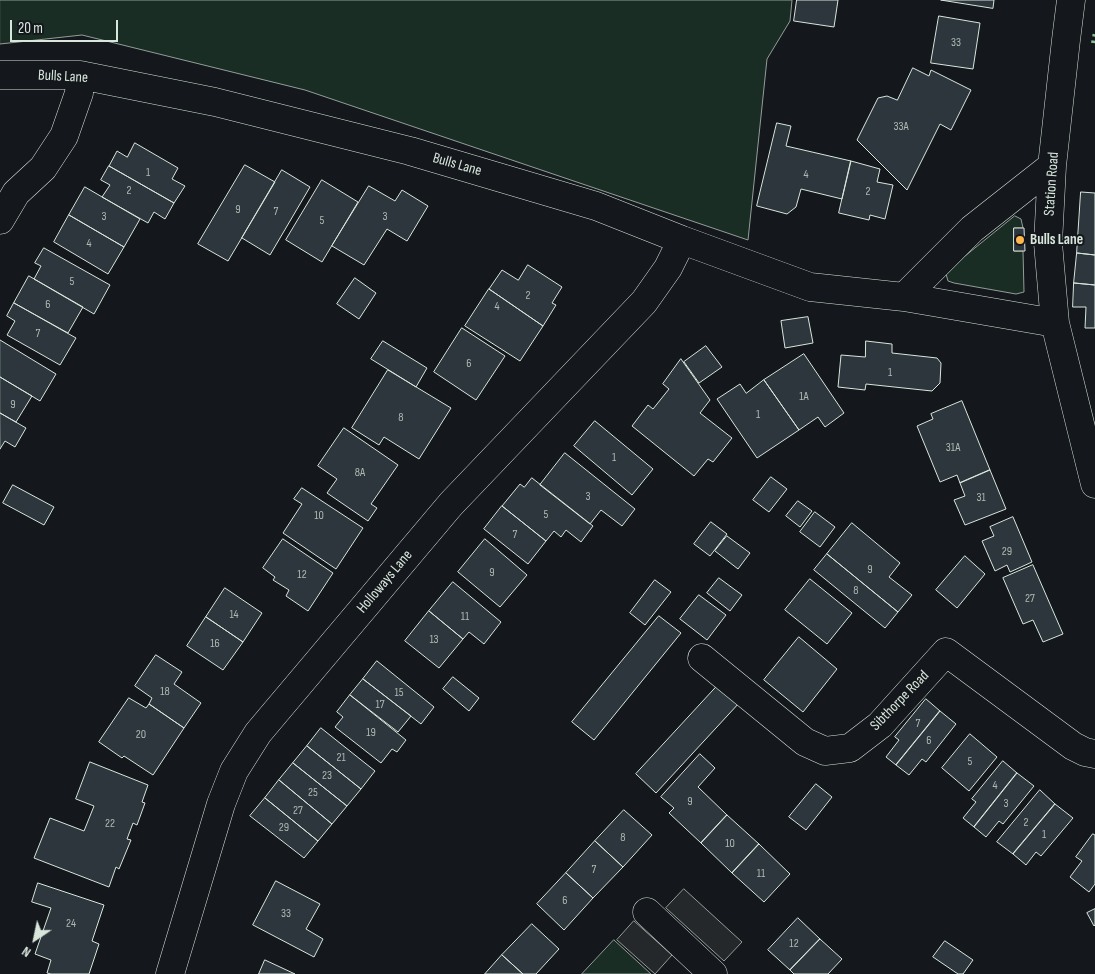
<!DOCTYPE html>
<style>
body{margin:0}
#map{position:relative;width:1095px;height:974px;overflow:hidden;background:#14181c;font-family:"Sofia Sans Condensed",sans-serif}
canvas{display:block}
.north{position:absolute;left:10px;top:914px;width:50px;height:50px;-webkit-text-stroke:4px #14181c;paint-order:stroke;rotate:214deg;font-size:14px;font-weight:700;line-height:20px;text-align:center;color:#d8e6dc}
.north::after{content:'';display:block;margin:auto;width:18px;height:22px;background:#d8e6dc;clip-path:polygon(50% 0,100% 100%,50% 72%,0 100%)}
.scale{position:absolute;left:10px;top:20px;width:108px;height:22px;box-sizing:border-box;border:2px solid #d8e6dc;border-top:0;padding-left:6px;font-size:15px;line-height:18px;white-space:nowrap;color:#d8e6dc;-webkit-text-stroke:4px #14181c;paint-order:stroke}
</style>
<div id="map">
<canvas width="1095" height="974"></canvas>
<div class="north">N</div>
<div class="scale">20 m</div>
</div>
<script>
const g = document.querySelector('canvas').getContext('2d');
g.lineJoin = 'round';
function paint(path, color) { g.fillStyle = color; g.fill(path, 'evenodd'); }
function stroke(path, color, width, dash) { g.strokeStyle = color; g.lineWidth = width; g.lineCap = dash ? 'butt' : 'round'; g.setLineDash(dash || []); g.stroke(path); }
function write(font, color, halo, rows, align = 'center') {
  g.font = font + ' "Sofia Sans Condensed",sans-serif'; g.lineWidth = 4; g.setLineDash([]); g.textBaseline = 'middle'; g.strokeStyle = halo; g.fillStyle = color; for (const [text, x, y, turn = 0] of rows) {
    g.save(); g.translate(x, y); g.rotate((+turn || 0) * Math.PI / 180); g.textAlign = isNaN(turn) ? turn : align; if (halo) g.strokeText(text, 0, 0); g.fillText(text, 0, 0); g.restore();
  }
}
const green = new Path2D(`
 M0,0h792l-2,21 -23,38 -19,181 -443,-150 -223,-55 -82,9z
 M1015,216l6,3 2,9h-9v23h9l1,41 -8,2 -62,-11 -6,-2 -2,-7 2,-4z
 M614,940l37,34h-69z`);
paint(green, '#1a2d24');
stroke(green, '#939e99', 1);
const parking = new Path2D(`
 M684,889l58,53 -18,19 -58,-53z
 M634,921l38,34 -17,19 -38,-34z`);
paint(parking, '#24282b');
stroke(parking, '#939e99', 1);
const building = new Path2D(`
 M797,0h41l-4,27 -40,-6z
 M941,0h53l-1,8z
 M939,16l41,7 -7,46 -42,-6z
 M913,68l16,8 2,-6 40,20 -20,40 -11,-6 -33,66 -50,-50 21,-42 9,-2 10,4z
 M777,123l14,3 -5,20 65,15 -9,38 -41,-10 -5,18 -9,7 -30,-8z
 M135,143l43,25 -6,11 13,7 -11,17 -65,-37 8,-15 10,6z
 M851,161l29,8 -3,13 16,3 -8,34 -15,-4 -1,5 -30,-7z
 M245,165l30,17 -47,79 -30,-17z
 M109,166l65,37 -9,16 -11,-7 -6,11 -46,-26 8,-12 -9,-5z
 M282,170l28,17 -40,68 -28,-17z
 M322,180l36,22 -36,60 -36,-22z
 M369,186l26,15 7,-11 26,16 -21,35 -20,-12 -23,36 -32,-19z
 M85,187l55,32 -16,28 -55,-32z
 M1081,192l14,1v62l-18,-2z
 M69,215l55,32 -16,27 -54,-32z
 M1014,228h10l1,23h-11z
 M44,248l66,37 -16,29 -60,-35 7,-13 -6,-3z
 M1077,253l18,2v30l-21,-2z
 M528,265l34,22 -10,16 4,2 -13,21 -54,-37 13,-19 16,10z
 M29,276l54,31 -15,26 -54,-30z
 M355,278l21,15 -17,26 -22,-15z
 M1074,283l21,2v43h-10l1,-21h-13z
 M489,289l54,37 -23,35 -55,-35z
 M14,303l62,35 -16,27 -53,-30 8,-14 -8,-5z
 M808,317l5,26 -28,5 -4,-27z
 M462,328l43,28 -29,44 -42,-28z
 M0,340l56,34 -16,27 -40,-24z
 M383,341l44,27 -11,19 -45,-28z
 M866,341l26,3v9l45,5 4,5 -1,20 -8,8 -66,-7 -1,6 -27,-3 3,-32 24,2z
 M706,346l16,21 -23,16 -15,-21z
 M804,354l40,59 -19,14 -7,-10 -19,13 -35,-50z
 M681,359l29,41 -10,13 32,25 -19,24 -5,-3 -14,17 -62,-50 16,-21 5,4 16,-20 -6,-5z
 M388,370l63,38 -32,51 -35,-22 -5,8 -27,-17z
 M0,377l32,19 -16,26 -16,-9z
 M764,380l35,50 -42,28 -40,-59 23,-15 6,9z
 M962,401l28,69 -30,13 -3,-8 -17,7 -23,-56 16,-7 -2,-5z
 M0,413l26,15 -11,19 -10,-6 -5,8z
 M595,421l58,48 -21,26 -58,-49z
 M344,428l54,37 -27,39 6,4 -9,13 -41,-28 10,-14 -19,-13z
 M565,453l70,56 -13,17 -21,-16 -11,14 -50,-39z
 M990,470l16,39 -41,16 -11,-25 11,-4 -5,-13z
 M771,477l16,12 -18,23 -16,-12z
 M532,478l61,48 -12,16 -15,-12 -5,7 -7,-6 -8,10 -44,-35 18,-22 4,3z
 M13,485l41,22 -10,18 -41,-22z
 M302,488l61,40 -27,41 -53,-36 19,-29 -8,-5z
 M798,501l14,10 -12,16 -14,-11z
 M502,506l44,35 -18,23 -44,-35z
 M815,512l20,15 -15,20 -20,-15z
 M1013,517l19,45 -22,10 -3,-7 -12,6 -13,-30 12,-5 -4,-9z
 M711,522l16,12 -17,22 -16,-12z
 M852,523l48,40 -11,14 23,18 -14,17 -71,-58z
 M727,536l23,17 -12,16 -23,-18z
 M283,539l50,34 -25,38 -22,-15 3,-6 -16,-10 2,-3 -12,-9z
 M485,539l42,36 -27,32 -42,-35z
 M827,554l71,58 -13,16 -71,-58z
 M965,556l20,18 -28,34 -21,-18z
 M1033,565l30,69 -20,8 -10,-22 -10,4 -20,-46z
 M719,578l23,17 -12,16 -23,-18z
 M810,579l42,34 -25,31 -42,-34z
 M655,580l16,12 -26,33 -15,-12z
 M453,582l48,40 -17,22 -15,-12 -6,7 -34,-28z
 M225,588l37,25 -19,29 -37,-25z
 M699,595l27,20 -19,25 -27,-21z
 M429,611l34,28 -24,29 -34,-27z
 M659,616l22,17 -87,107 -22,-18z
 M206,617l37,25 -20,28 -36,-24z
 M799,637l38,32 -34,43 -39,-32z
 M156,655l26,17 -8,12 27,19 -17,25 -35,-24 3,-6 -17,-12z
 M377,661l57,46 -13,17 -58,-45z
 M453,677l26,21 -10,13 -26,-22z
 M363,679l48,37 -13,16 -48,-37z
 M720,683l20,19 -84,91 -20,-19z
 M350,695l56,45 -9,12 -5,-3 -11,14 -46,-36 8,-10 -6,-5z
 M129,698l17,10 3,-4 35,24 -31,47 -29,-19 -2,2 -23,-16z
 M926,699l14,12 -44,54 -10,-8 13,-17 -4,-3z
 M940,711l16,13 -30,38 -4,-3 -13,16 -13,-10z
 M321,728l54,43 -14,18 -54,-43z
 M970,734l27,23 -28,34 -27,-23z
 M307,746l54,43 -14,17 -54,-43z
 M700,754l15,14 -17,19 29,28 -26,28 -32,-30 5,-5 -13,-11z
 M1003,761l14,12 -43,54 -11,-9 13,-16 -4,-3z
 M90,762l58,23 -6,17 3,1 -8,22 -4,-2 -6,16 4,1 -12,29 -3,-2 -7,20 -75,-29 16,-40 34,13 10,-25 -18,-7z
 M293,763l54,43 -15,18 -53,-44z
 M1017,773l17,13 -31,38 -4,-3 -13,16 -12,-10z
 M279,780l53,44 -14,17 -53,-43z
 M816,784l16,13 -26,33 -17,-13z
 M1040,790l15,14 -42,50 -16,-12z
 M265,798l53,43 -14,17 -54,-42z
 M1055,804l18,14 -32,38 -5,-4 -10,13 -13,-11z
 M624,810l28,25 -29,32 -28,-26z
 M727,815l32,29 -27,29 -31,-30z
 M1093,834l2,1v49l-6,8 -19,-15 12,-16 -6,-4z
 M595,841l28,26 -30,31 -27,-25z
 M759,844l31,30 -26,28 -32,-29z
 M566,873l27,25 -29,32 -27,-26z
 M276,881l44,23 -14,25 17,10 -9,18 -61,-32z
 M38,883l66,22 -12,36 7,3 -10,30h-38l-4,-1 4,-13 -16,-6 16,-46 -19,-6z
 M1095,909v16l-1,1 -7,-13z
 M798,918l22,21 -30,31 -22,-20z
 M532,924l27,25 -23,25h-13l-21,-19z
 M820,939l22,20 -14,15h-34l-4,-4z
 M945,941l28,19 -10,14h-5l-25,-17z
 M502,955l21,19h-38z
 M265,960l30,14h-36z`);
paint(building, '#2c363c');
stroke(building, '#d8e6dc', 1);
const minor = new Path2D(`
 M1071,0l-5,40 -14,126 -4,77 7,80 40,161
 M0,75h80l135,27 195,49 186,55 86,34 128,47 94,10 151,26
 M0,220l16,-27 27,-25 21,-32 15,-43 1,-18
 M904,297l68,-68 80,-63
 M702,658l103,84 20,9 25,-3 30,-23 66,-73 127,94 12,6 10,2
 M647,912l66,62
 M170,974l51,-170 13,-33 24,-38 193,-229 193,-202 24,-34 14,-28`);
stroke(minor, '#d8e6dc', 29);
stroke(minor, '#14181c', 28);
stroke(new Path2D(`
 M1093,43l2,-11`), '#8ac095', 4, [2.5, 4]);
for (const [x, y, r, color] of [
 [1020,240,5,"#ffb74d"]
]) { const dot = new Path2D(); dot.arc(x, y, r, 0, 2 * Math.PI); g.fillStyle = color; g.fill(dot); stroke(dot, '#14181c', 2); }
write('12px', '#adbab4', null, [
 ["33",956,43],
 ["33A",901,127],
 ["1",148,173],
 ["4",806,175],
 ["2",129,191],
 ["2",868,192],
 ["9",238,210],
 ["7",276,212],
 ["3",104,217],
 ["3",385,217],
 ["5",322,221],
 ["4",89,244],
 ["5",72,282],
 ["2",528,296],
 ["6",48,305],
 ["4",497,307],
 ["7",38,334],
 ["6",469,364],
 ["1",890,373],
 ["1A",804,397],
 ["9",13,405],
 ["1",758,415],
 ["8",401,418],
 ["31A",953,448],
 ["1",614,458],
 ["8A",360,473],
 ["3",588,497],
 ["31",981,498],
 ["5",546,515],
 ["10",319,516],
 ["7",515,535],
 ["29",1007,552],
 ["9",870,570],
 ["9",492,573],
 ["12",302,575],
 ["8",856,591],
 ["27",1030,599],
 ["14",234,615],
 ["11",465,617],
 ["13",434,640],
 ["16",215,644],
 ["18",165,692],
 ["15",399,693],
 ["17",380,705],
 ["7",918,724],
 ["19",371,733],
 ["20",141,735],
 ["6",929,741],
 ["21",341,758],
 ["5",970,762],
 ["23",327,776],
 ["4",995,786],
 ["25",313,793],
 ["9",690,802],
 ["3",1006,804],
 ["27",298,811],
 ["2",1026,823],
 ["22",110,824],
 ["29",284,828],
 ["1",1044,835],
 ["8",623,838],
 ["10",730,844],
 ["7",594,870],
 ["11",761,874],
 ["6",565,901],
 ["33",286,914],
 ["24",71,924],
 ["12",794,944]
]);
write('15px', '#d8e6dc', '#14181c', [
 ["Bulls Lane",63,77,3],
 ["Bulls Lane",457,165,16],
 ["Station Road",1052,184,-86],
 ["Holloways Lane",385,582,-50],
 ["Sibthorpe Road",900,701,-46]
]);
write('bold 15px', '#d8e6dc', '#14181c', [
 ["Bulls Lane",1030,240]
], 'left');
</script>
